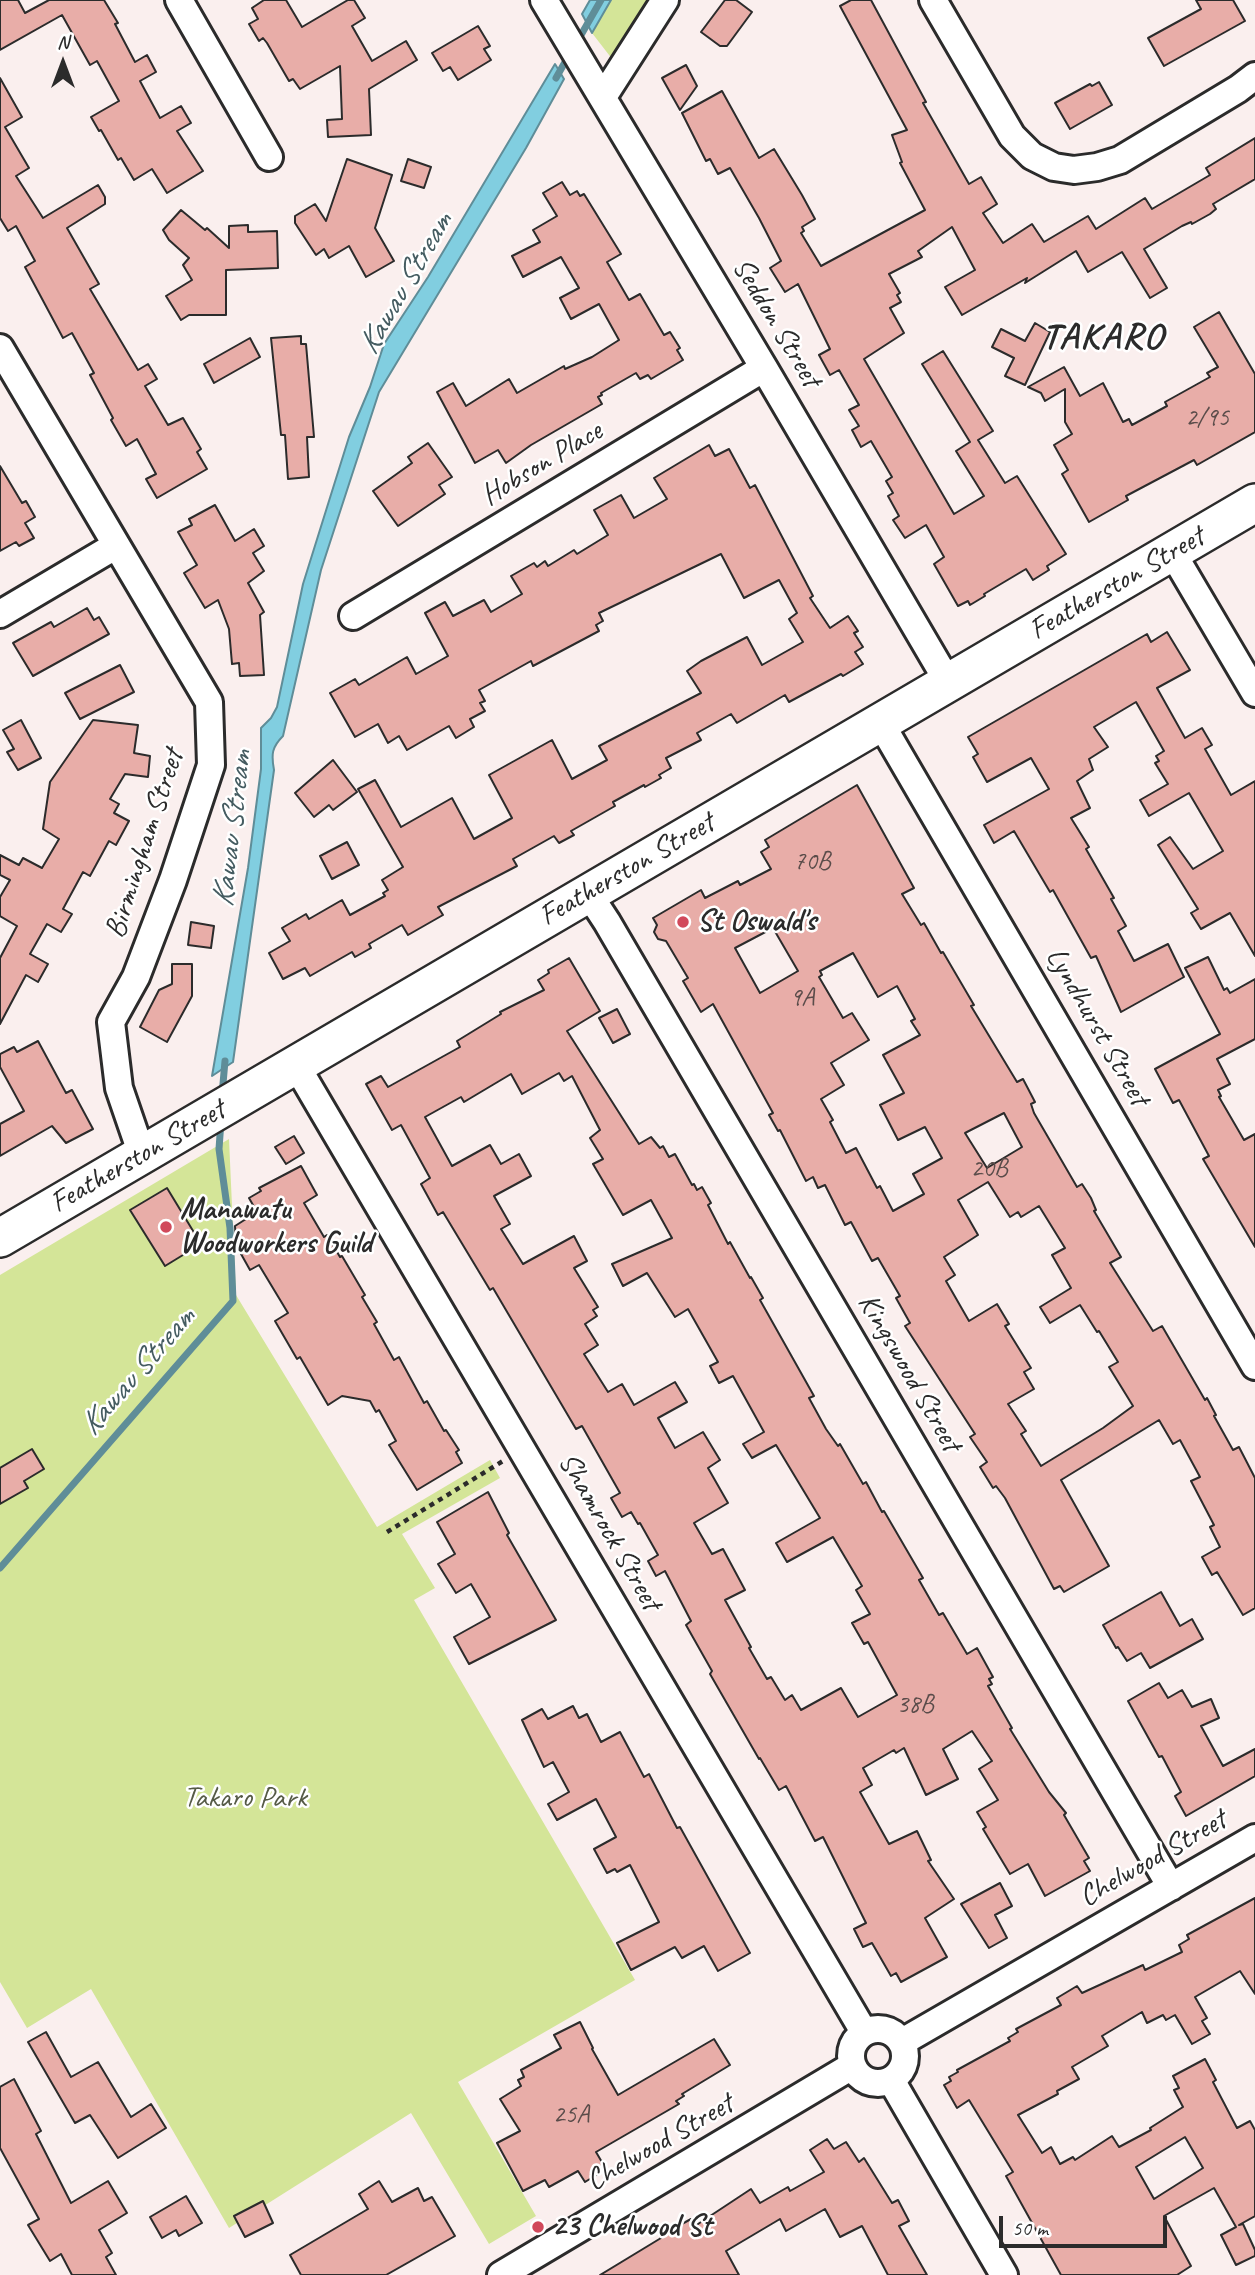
<!DOCTYPE html>
<style>
body{margin:0}
#map{position:relative;width:1255px;height:2275px;overflow:hidden;background:#faefee;font-family:Caveat,sans-serif}
canvas{display:block}
.north{position:absolute;left:28px;top:28px;width:70px;height:70px;-webkit-text-stroke:5px #fff;paint-order:stroke;rotate:0deg;font-size:19px;font-weight:700;line-height:28px;text-align:center;color:#2b2b2b}
.north::after{content:'';display:block;margin:auto;width:24px;height:32px;background:#2b2b2b;clip-path:polygon(50% 0,100% 100%,50% 72%,0 100%)}
.scale{position:absolute;left:999px;top:2216px;width:168px;height:32px;box-sizing:border-box;border:4px solid #2b2b2b;border-top:0;padding-left:9px;font-size:21px;line-height:24px;white-space:nowrap;color:#2b2b2b;-webkit-text-stroke:5px #fff;paint-order:stroke}
</style>
<div id="map">
<canvas width="1255" height="2275"></canvas>
<div class="north">N</div>
<div class="scale">50 m</div>
</div>
<script>
const g = document.querySelector('canvas').getContext('2d');
g.lineJoin = 'round';
function paint(path, color) { g.fillStyle = color; g.fill(path, 'evenodd'); }
function stroke(path, color, width, dash) { g.strokeStyle = color; g.lineWidth = width; g.lineCap = dash ? 'butt' : 'round'; g.setLineDash(dash || []); g.stroke(path); }
function write(font, color, halo, rows, align = 'center') {
  g.font = font + ' Caveat,sans-serif'; g.lineWidth = 5; g.setLineDash([]); g.textBaseline = 'middle'; g.strokeStyle = halo; g.fillStyle = color; for (const [text, x, y, turn = 0] of rows) {
    g.save(); g.translate(x, y); g.rotate((+turn || 0) * Math.PI / 180); g.textAlign = isNaN(turn) ? turn : align; if (halo) g.strokeText(text, 0, 0); g.fillText(text, 0, 0); g.restore();
  }
}
paint(new Path2D(`
 M611,0h49l-44,64 -24,-31z
 M229,1139l7,156 141,232 113,-67 10,18 -98,56 33,54 -21,12 221,380 -177,102 78,134 -47,28 -78,-131 -182,115 -138,-239 -64,39 -27,-46v-707z`), '#d4e598');
const water = new Path2D(`
 M590,0h21l-19,33 -10,-19z
 M555,64l9,15 -38,69 -147,244 -58,178 -38,166c-11,11 -12,18 -9,34l-41,292 -21,14 36,-208 13,-99v-41l10,-10 6,-11 26,-123 46,-147 21,-50 14,-43 44,-67z`);
paint(water, '#81cee0');
stroke(water, '#5f8d98', 2);
stroke(new Path2D(`
 M577,42l24,-42
 M556,78l13,-23
 M222,1095l3,-34
 M0,1568l233,-267 -3,-73 -11,-79 2,-28`), '#5f8d98', 7);
const building = new Path2D(`
 M0,0h18l7,13 24,-13h55l14,23 -3,1 20,38 12,-7 9,17 -16,9 20,37 21,-12 10,17 -14,8 26,40 -36,22 -15,-24 -18,11 -13,-22 -3,2 -17,-30 -2,1 -8,-14 28,-16 -22,-40 -7,4 -28,-50 -62,35z
 M264,0h22l16,27 46,-27h6l11,18 -13,8 20,35 34,-20 11,19 -48,29 2,46 -43,2 -1,-17 15,-1 -2,-53 -40,23 -7,-10 -4,2 -22,-38 -4,-5 -4,3 -10,-17 9,-5 -6,-11z
 M725,0h11l16,12 -25,34h-7l-19,-14z
 M851,0h20l55,102 -3,1 46,81 12,-7 16,27 -14,9 20,30 29,-19 12,18 44,-26 8,13 49,-31 7,11 58,-34 -4,-7 49,-30v41l-42,25 3,5 -6,5 -18,10 -1,-2 -9,4 -38,23 23,39 -17,10 -28,-46 -34,20 -12,-21 -51,32 2,-5 -65,37 -17,-28 30,-17 -23,-43 -34,24 4,6 -33,17 11,19 -3,2 4,7 -11,6 14,25 -40,26 90,155 30,-18 -28,-45 14,-9 -48,-78 21,-13 50,80 -15,9 27,43 12,-7 49,78 -19,12 2,4 -16,10 -7,-11 -42,25 1,2 -15,9 -2,-4 -10,5 -24,-42 10,-7 -18,-32 -21,13 -12,-18 6,-4 -11,-20 5,-3 -7,-12 6,-4 -21,-36 -10,6 -9,-17 7,-4 -10,-16 10,-5 -20,-35 -9,5 -11,-20 11,-6 -32,-65 -13,8 -15,-24 11,-7 -22,-43 -29,-50 -12,6 -8,-15 -4,2 -24,-48 40,-22 37,67 15,-9 28,46 13,24 -13,8 2,4 -3,2 20,33 104,-56 -25,-47 2,-1 -10,-27 15,-5 -67,-124z
 M1196,0h37l12,21 -81,45 -16,-28 53,-29z
 M478,26l12,20 -6,3 7,11 -33,20 -8,-13 -7,4 -11,-18z
 M686,65l11,21 -17,24 -18,-32z
 M0,78l22,39 -17,10 24,41 -13,8 27,42 55,-33 7,12v7l-38,24 32,56 -9,5 48,81 10,-6 9,15 -12,7 23,39 15,-7 18,31 -4,3 10,17 -50,29 -11,-19 10,-5 -19,-35 -11,7 -15,-26 2,-2 -23,-43 4,-2 -22,-40 -9,5 -38,-71 10,-6 -19,-35 -8,5 -8,-13z
 M1099,82l13,23 -42,24 -15,-26 35,-19 2,2z
 M347,159l45,16 -17,53 19,33 -28,16 -17,-31 -20,12 -5,-9 -8,6 -21,-32v-7l20,-12 11,17z
 M408,159l23,8 -7,21 -23,-7z
 M562,182l8,13 7,-4 3,5 4,-2 37,60 -14,8 22,38 11,-6 24,41 6,-3 10,16 -3,2 6,10 -32,19 -3,-4 -8,4 -4,-6 -35,20 1,2 -4,2 4,7 -71,41 -25,18 -8,-13 -23,13 -38,-71 16,-9 13,23 43,-27 8,14 47,-27 1,3 27,-12 27,-17 -20,-36 -28,15 -11,-21 19,-10 -18,-31 -38,20 -11,-21 28,-14 -7,-12 24,-14 -14,-23z
 M181,210l24,20 2,-2 22,20v-22l19,-1v7l29,-1 1,37 -52,2v45h-37l-8,5 -15,-24 26,-16 -9,-15 6,-7 -20,-18 -6,-10z
 M1219,312l36,62v58l-58,33 -3,-5 -68,36 2,4 -39,22 -27,-48 6,-4 -14,-25 18,-11 -7,-12v-33l-20,12 -4,-8 -13,-6 36,-20 16,29 23,-13 20,39 6,-3 3,6 35,-19 -2,-4 45,-25 -3,-4 11,-6 -24,-40z
 M1035,323l15,9 -25,53 -20,-9 9,-18 -22,-11 9,-18 24,12z
 M301,336v8h5l8,93h-7l2,40 -21,2 -3,-44h-4l-10,-97z
 M250,338l10,19 -46,26 -10,-19z
 M428,443l24,34 -13,8 6,9 -47,32 -25,-35 39,-28 -4,-6z
 M709,445l6,11 14,-7 21,39 5,-3 58,111 -3,2 20,30 18,-12 10,15 -4,2 9,14 -8,5 8,12 -20,12 -2,-2 -52,28 -4,-7 -48,28 -6,-9 -34,19 4,7 -35,18 5,10 -12,7 2,3 -16,9 -1,-2 -31,17 2,4 -44,25 3,4 -15,8 -5,-7 -41,23 4,7 -79,41 5,8 -35,20 -6,-10 -33,19 2,4 -16,9 -3,-5 -42,24 -5,-8 -22,11 -14,-26 21,-12 -8,-13 24,-14 3,5 33,-19 8,15 35,-19 -2,-3 5,-3 -6,-10 21,-13 -45,-78 17,-9 26,47 51,-29 22,41 38,-21 -23,-43 63,-35 20,39 35,-19 -8,-14 102,-53 -14,-22 14,-10 46,-24 15,28 41,-23 -14,-23 8,-6 -18,-33 -35,18 -23,-44 -122,59 4,8 -7,4 3,6 -66,35 -2,-5 -52,29 6,11 -5,2 5,8 -15,8 4,8 -18,11 -7,-12 -42,24 -8,-14 -11,7 -10,-19 -23,13 -25,-44 25,-14 4,6 48,-28 9,17 32,-18 -23,-43 20,-11 8,14 31,-16 7,12 31,-18 -11,-18 23,-13 3,4 8,-6 3,5 26,-16 3,4 31,-19 -14,-25 27,-15 13,23 33,-19 -13,-21z
 M0,466l22,37 4,-2 9,16 -10,6 9,15 -15,8 -3,-4 -16,9z
 M215,505l20,36 19,-12 10,17 -11,7 11,18 -16,12 16,29 -4,3 4,60 -24,1 -1,-13 -7,1 -3,-35 -11,-29 -13,8 -21,-35 13,-8 -19,-33 14,-7 -3,-6z
 M87,608l7,12 5,-3 10,17 -76,42 -20,-33 38,-21 3,5z
 M1167,632l23,38 -33,18 28,50 17,-10 10,17 -7,4 26,46 24,-14v175l-25,-43 -29,16 -10,-16 7,-4 -40,-64 12,-8 23,32 30,-18 -34,-58 -40,23 -9,-16 28,-16 -13,-21 4,-2 -3,-5 8,-5 -28,-49 -42,25 14,20 -19,12 4,11 -16,11 13,27 -19,10 18,29 -3,2 28,49 -3,1 15,27 -8,5 16,30 34,-17 16,33 -63,35 -25,-56 -5,2 -38,-68 -3,2 -36,-61 -20,12 -10,-18 65,-36 -18,-31 -44,24 -14,-25 5,-3 -10,-17 179,-103 4,8z
 M120,665l14,27 -54,27 -15,-26z
 M21,720l20,38 -23,12 -11,-18 7,-3 -11,-19z
 M93,720l45,5 -4,28 16,3 -2,21 -23,-3 -15,25 9,5 -5,9 15,8 -13,24 -7,-4 -19,35 -7,-4 -20,37 9,5 -11,18 -14,-8 -17,30 18,10 -10,18 -12,-7 -26,49v-66l17,-32 -17,-10v-19l10,-17 -10,-5v-20l19,10 4,-7 19,10 17,-29 -16,-10 7,-47z
 M333,760l24,32 -24,18 -4,-5 -15,12 -19,-24z
 M857,785l57,103 -12,6 19,31 3,-2 17,30 2,-1 31,53 -3,1 46,76 6,-3 12,23 -4,2 3,9 43,74 5,-3 9,14 5,12 -2,1 27,46 -11,6 43,68 9,-5 43,74 2,-2 9,17 -2,1 19,34 6,-3 16,31v130l-12,7 -26,-43 -5,3 -10,-18 18,-10 -10,-20 4,-2 -23,-44 9,-4 -20,-37 -7,4 -14,-24 -98,60 48,86 -45,26 -4,-6 -6,3 -49,-91 -9,-12 -3,2 -13,-21 7,-5 -17,-25 5,-3 -70,-108 5,-3 -14,-25 4,-2 -22,-38 -6,3 -21,-39 -6,3 -20,-40 -7,3 -5,-11 -7,4 -26,-51 -2,1 -9,-16 4,-2 -60,-109 -12,8 -18,-31 5,-3 -22,-37 -8,-2 -4,-7 3,-7 -4,-7 48,-28 4,8 33,-17 2,4 31,-16 -10,-17 8,-5 -4,-7zM773,928l25,43 -38,22 -25,-45zM853,953l25,44 19,-11 18,33 -4,2 9,14 -37,20 21,38 -24,12 18,35 27,-13 17,31 -29,16 11,20 -31,17 -13,-25 -3,2 -21,-40 -10,5 -16,-31 3,-2 -12,-21 23,-14 -13,-22 38,-23 -17,-27 -9,5 -24,-41 3,-2 -2,-4zM1004,1113l18,34 -35,21 -22,-35zM988,1182l22,35 8,-5 3,5 18,-11 26,42 -13,7 19,33 -31,19 10,16 30,-18 17,27 2,-1 19,31 -9,5 24,39 -30,22 -62,38 -20,-32 5,-3 -18,-27 26,-15 -10,-17 7,-4 -26,-42 4,-2 -12,-20 -28,17 -23,-40 9,-6 -11,-18 34,-22 -20,-35z
 M347,842l12,23 -27,14 -12,-23z
 M191,922l23,4 -3,22 -23,-3z
 M1208,957l16,33 3,-2 3,5 25,-14v60l-38,20 13,25 -12,6 3,6 -2,1 25,43 11,-6v113l-52,-88 6,-3 -30,-56 -6,3 -18,-34 65,-35 -35,-66z
 M569,958l31,53 -33,20 72,113 12,-7 9,11 3,-2 6,11 6,-3 17,31 2,-1 3,6 5,-3 9,16 -3,2 20,39 2,-2 20,36 1,-1 12,21 -3,2 54,96 -5,2 17,31 12,17 2,-2 23,40 3,-2 16,30 2,-1 39,67 -4,2 20,35 4,-2 24,41 10,-6 16,29 -4,2 3,5 -4,2 24,42 -2,1 39,63 17,21 -2,2 25,43 -5,3 6,10 -45,25 -17,-32 -18,10 -27,-45 3,-2 -9,-15 21,-12 -19,-31 13,-8 -20,-30 -29,18 15,30 -32,16 -22,-47 -8,5 -2,-3 -31,18 9,17 -12,7 29,52 28,-13 14,29 -3,1 26,38 -29,19 22,39 -46,25 -5,-9 -5,3 -19,-33 -9,4 -9,-18 12,-6 -43,-86 -8,4 -29,-55 -7,4 -19,-32 -1,1 -49,-85 2,-3 -26,-46 5,-4 -26,-50 -9,5 -8,-15 10,-6 -18,-32 -2,1 -7,-12 -9,5 -11,-19 9,-5 -38,-67 -6,3 -83,-141 -3,2 -47,-78 -5,3 -17,-31 9,-6 -29,-53 -9,5 -26,-46 15,-8 7,11 72,-40 -3,-6 44,-27 -1,-2 44,-22 -6,-10 11,-7 -1,-3zM559,1073l5,8 8,-5 28,54 -10,8 13,21 -10,5 30,51 28,-15 21,38 -60,26 11,22 24,-13 28,44 13,-8 30,53 -8,4 9,17 14,-7 31,56 -21,12 9,14 24,-13 44,73 -44,25 11,19 46,-25 29,49 -6,4 14,24 -18,9 12,21 4,-2 29,53 -39,22 -17,-29 -40,22 -9,-15 -7,5 -14,-23 -4,2 -18,-31 2,-1 -26,-47 20,-10 -22,-41 -11,5 -18,-31 34,-20 -20,-35 12,-8 -17,-28 -28,16 -17,-30 29,-16 -12,-20 -41,23 -12,-21 -14,8 -24,-38 14,-9 -13,-21 12,-8 -4,-6 5,-3 -24,-39 13,-7 -13,-25 -51,28 -22,-35 9,-5 -16,-28 37,-20 -12,-22 -18,10 -11,-19 -38,21 -27,-49 36,-20 3,5 47,-28 11,20z
 M172,964h20v32l-25,46 -27,-15 19,-37 13,-6z
 M617,1009l13,25 -17,9 -14,-25z
 M38,1041l28,52 6,-3 21,39 -27,14 -14,-17 -52,30v-32l24,-13 -24,-44v-13l14,-7 3,5z
 M294,1136l10,17 -18,11 -11,-17z
 M301,1166l16,29 -13,8 20,34 3,-2 13,22 2,-1 23,39 -3,2 15,25 -3,2 20,36 5,-3 25,46 3,-2 17,30 2,-1 13,20 -3,2 6,11 -45,27 -28,-45 7,-4 -17,-31 -3,2 -6,-11 -28,-5 -14,9 -28,-48 -3,2 -22,-38 13,-8 -29,-48 -9,5 -14,-25 -1,-19 22,-14 -8,-14 12,-7 -2,-3z
 M167,1188l34,56 -36,22 -35,-56z
 M32,1449l12,20 -20,12 4,7 -28,16v-36z
 M488,1492l21,41 -2,2 49,85 -87,44 -15,-27 36,-20 -19,-33 -15,9 -18,-29 17,-10 -18,-32z
 M1161,1592l19,34 12,-7 11,20 -53,29 -9,-15 -14,8 -9,-14 -2,1 -13,-23z
 M1159,1683l9,15 14,-8 10,17 19,-8 8,19 -18,8 22,40 32,-17v27l-69,40 -11,-20 6,-4 -19,-36 -3,1 -31,-56z
 M573,1706l6,12 8,-4 14,28 19,-10 24,45 5,-3 28,54 3,-1 70,126 -32,18 -14,-25 -22,12 -7,-11 -44,23 -14,-27 42,-21 -29,-57 -13,7 -2,-3 -8,4 -13,-24 22,-12 -20,-38 -39,21 -9,-16 21,-12 -16,-30 -9,5 -22,-47 20,-11 6,10z
 M1000,1883l12,23 -17,9 12,23 -18,10 -28,-44z
 M1255,1898v96l-15,-23 -45,26 12,21 -5,3 8,13 -18,10 -17,-29 -9,5 -3,-5 -16,8 -5,-11 -40,24 6,10 -36,21 7,12 -22,12 1,3 -40,21 24,38 9,-6 9,17 13,-7 2,3 37,-24 7,11 32,-17 -1,-2 33,-21 -9,-17 5,-2 -6,-12 32,-17 11,21 -3,2 24,46 13,-7 5,9v86l-16,9 4,-1 12,26v6l-19,9 -15,-30 15,-8 -22,-39 -50,28 27,50 -14,9h-116l-55,-99 7,-4 -44,-72 -12,8 -13,-23 7,-4 -2,-4 9,-5 -1,-2 53,-29 -2,-3 10,-6 -2,-3 45,-24 -4,-7 20,-12 5,7 61,-28 2,5 37,-18 -3,-7 10,-6 -2,-4zM1185,2137l18,31 -49,31 -18,-32z
 M580,2022l13,26 -1,1 26,46 96,-56 16,26 -48,29 2,2 -8,5 3,3 -83,48 10,17 -21,13 -7,-11 -29,16 -4,-7 -22,11 -26,-48 23,-12 -20,-32 21,-13 -3,-6 6,-3 -3,-7 40,-22 -7,-13z
 M46,2032l25,45 27,-15 33,55 20,-13 15,24 -48,30 -28,-43 -15,8 -47,-81z
 M14,2079l27,52 -5,3 35,69 37,-22 19,32 -28,17 13,23 -6,4 10,18h-44l-11,-21 -11,7 -22,-36 11,-6 -39,-71v-61z
 M827,2139l7,10 12,-7 13,20 5,-4 28,45 6,-3 11,21 -10,5 28,49h-39l-26,-49 -22,11 -15,-28 -39,22 -6,-12 -54,32 13,24h-139l61,-37 -1,-2 31,-17 4,7 56,-37 9,14 28,-16 2,4 34,-19 -14,-22z
 M379,2181l13,21 26,-14 6,13 8,-4 23,39 -69,39h-85l-11,-20 78,-46 -9,-15z
 M186,2196l16,27 -23,13 -3,-6 -14,8 -12,-21z
 M263,2201l10,22 -28,14 -11,-21z`);
paint(building, '#e8ada8');
stroke(building, '#2b2b2b', 2);
const street = new Path2D(`
 M179,0l90,157
 M544,0l220,368 184,314
 M933,0l79,136 20,20 22,11 20,3 23,-3 23,-7 118,-71 17,-13
 M603,97l62,-97
 M0,348l209,354 2,63 -38,115 -37,97 -25,45 8,66 23,67
 M1172,552l83,141
 M0,614l115,-68
 M353,616l411,-248
 M880,722l375,644
 M588,893l19,29 564,965
 M296,1065l568,967
 M851 2056a27 27 0 1 1 54 0a27 27 0 1 1-54 0Z
 M902,2042l353,-204
 M891,2080l113,195
 M501,2275l351,-209`);
const secondary = new Path2D(`
 M0,1238l1255,-735`);
stroke(street, '#2b2b2b', 32);
stroke(secondary, '#2b2b2b', 42);
stroke(new Path2D(`
 M387,1532l116,-71`), '#2b2b2b', 4.5, [5, 5]);
stroke(street, '#fff', 26);
stroke(secondary, '#fff', 37);
for (const [x, y, r, color] of [
 [683,922,7,"#d1495b"],
 [166,1227,7,"#d1495b"],
 [538,2227,7,"#d1495b"]
]) { const dot = new Path2D(); dot.arc(x, y, r, 0, 2 * Math.PI); g.fillStyle = color; g.fill(dot); stroke(dot, '#fff', 2.5); }
write('26px', '#5a4c4a', null, [
 ["2/95",1207,418],
 ["70B",812,862],
 ["9A",802,998],
 ["20B",989,1169],
 ["38B",915,1705],
 ["25A",571,2115]
]);
write('30px', '#2b2b2b', '#fff', [
 ["Seddon Street",776,323,59],
 ["Hobson Place",542,464,-31],
 ["Featherston Street",1117,584,-30],
 ["Birmingham Street",145,844,-72],
 ["Featherston Street",627,870,-30],
 ["Lyndhurst Street",1097,1027,60],
 ["Featherston Street",138,1157,-30],
 ["Kingswood Street",909,1373,60],
 ["Shamrock Street",609,1532,60],
 ["Chelwood Street",1153,1859,-30],
 ["Chelwood Street",660,2143,-30]
]);
write('bold 30px', '#2b2b2b', '#fff', [
 ["St Oswald's",697,922],
 ["Manawatu",180,1210],
 ["Woodworkers Guild",180,1244],
 ["23 Chelwood St",552,2227]
], 'left');
write('30px', '#555a46', '#fff', [
 ["Takaro Park",245,1798]
]);
write('italic 32px', '#455c61', '#fff', [
 ["Kawau Stream",406,284,-60],
 ["Kawau Stream",233,829,-83],
 ["Kawau Stream",138,1372,-49]
]);
g.letterSpacing = '2px';
write('bold 37px', '#2b2b2b', '#fff', [
 ["TAKARO",1103,338]
]);
g.letterSpacing = '0px';
</script>
